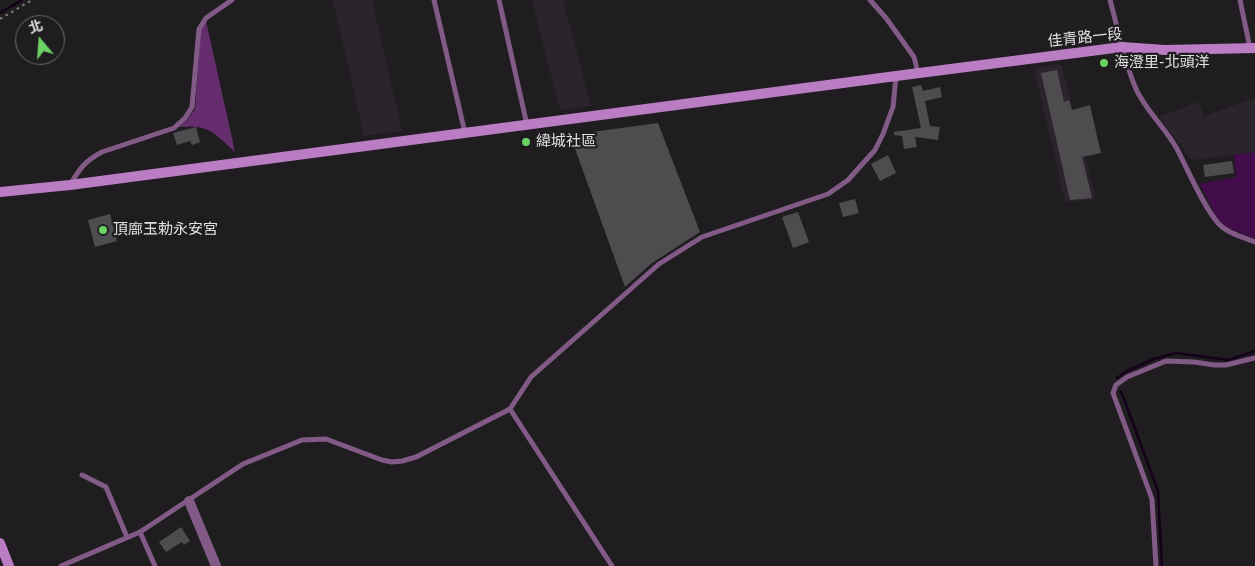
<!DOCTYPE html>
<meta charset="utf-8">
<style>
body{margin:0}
#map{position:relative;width:1255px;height:566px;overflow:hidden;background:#1f1d20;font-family:"PT Sans","Noto Sans TC",sans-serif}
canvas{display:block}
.north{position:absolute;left:15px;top:15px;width:50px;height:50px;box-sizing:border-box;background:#1f1d20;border:1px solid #6d6b6d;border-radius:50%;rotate:342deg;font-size:14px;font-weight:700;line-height:20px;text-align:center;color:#e1dfe1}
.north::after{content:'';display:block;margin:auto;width:18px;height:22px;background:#6bd363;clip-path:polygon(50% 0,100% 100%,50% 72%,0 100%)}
</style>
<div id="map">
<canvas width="1255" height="566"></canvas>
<div class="north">北</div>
</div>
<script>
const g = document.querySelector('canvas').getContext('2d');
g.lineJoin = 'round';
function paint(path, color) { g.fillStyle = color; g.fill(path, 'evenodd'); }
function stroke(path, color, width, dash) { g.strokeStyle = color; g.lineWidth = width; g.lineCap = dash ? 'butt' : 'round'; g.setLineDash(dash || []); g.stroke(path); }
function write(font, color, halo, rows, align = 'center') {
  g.font = font + ' "PT Sans","Noto Sans TC",sans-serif'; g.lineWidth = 4.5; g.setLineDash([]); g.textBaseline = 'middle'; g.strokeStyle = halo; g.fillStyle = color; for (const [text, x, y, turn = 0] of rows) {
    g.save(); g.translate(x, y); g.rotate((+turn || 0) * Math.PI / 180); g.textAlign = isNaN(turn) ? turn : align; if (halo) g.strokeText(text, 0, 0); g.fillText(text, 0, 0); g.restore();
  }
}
paint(new Path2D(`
 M333,0h39l30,131 -38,5z
 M532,0h31l28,106 -31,4z
 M1061,64l35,135 -31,3 -31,-134z
 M1255,98v54l-63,8 -33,-43 39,-15 6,14z`), '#2b242c');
paint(new Path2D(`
 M1255,152v87l-26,-11 -11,-8 -18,-36 36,-7 -2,-22z`), '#420b4a');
paint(new Path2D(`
 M206,21l29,131c-21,-19 -26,-28 -56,-25l8,-7 8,-11 6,-80z`), '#652d6d');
stroke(new Path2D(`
 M0,13l22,-13
 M1117,378l10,-7 27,-12 22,-6 52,7 27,-9
 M1121,391l37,100 4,75`), '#150019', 2.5);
paint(new Path2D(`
 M1057,70l7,32 5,-2 3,10 18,-5 11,48 -19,4 10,41 -22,2 -29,-127z
 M921,85l2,6 17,-4 2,10 -17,4 5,25 10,1 -2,13 -23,-3 2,10 -13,2 -2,-13 -8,-1v-3l27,-4 -9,-41z
 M658,123l42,109 -48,31 -27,24 -55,-152z
 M196,127l4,15 -8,3 -2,-4 -13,4 -4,-12z
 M888,155l8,18 -16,8 -9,-17z
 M1232,161l2,12 -29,4 -2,-12z
 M855,199l4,14 -16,4 -4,-14z
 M798,212l11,30 -16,6 -11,-31z
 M110,214l7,27 -22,6 -7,-27z
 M181,527l9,14 -6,4 -2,-3 -16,10 -7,-10z`), '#4f4c50');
stroke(new Path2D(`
 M0,19l32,-19`), '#817f82', 2, [2.5, 4]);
stroke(new Path2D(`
 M434,0l31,133
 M499,0l28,125
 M870,0l16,18 28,39 4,16
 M1110,0c8,29 14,61 26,89 10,22 29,38 41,60 11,21 26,57 41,74 9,10 24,14 37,19
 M1240,0l10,48
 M70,185c10,-17 15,-24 32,-33l72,-24 11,-10 7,-11 7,-78 7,-11 26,-18
 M510,409l102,157
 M82,475l24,12 21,50
 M140,532l15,34
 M61,566l79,-34 103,-68 59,-24 24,-1 56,21 10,2 10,-1 14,-4 94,-48 21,-32 128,-113 43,-27 126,-43 20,-14 27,-30 8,-16 10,-27 3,-31
 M1156,566l-4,-67 -39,-106 3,-8 11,-8 39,-16 28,1 20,3h12l29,-7`), '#815a86', 5);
stroke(new Path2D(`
 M189,501l27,65`), '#815a86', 10);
stroke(new Path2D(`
 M0,192l70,-7 826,-109 226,-29 43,3 90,-2
 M0,543l9,23`), '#ba7cc3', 10);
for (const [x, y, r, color] of [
 [1104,63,5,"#6bd363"],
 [526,142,5,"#6bd363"],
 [103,230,5,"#6bd363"]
]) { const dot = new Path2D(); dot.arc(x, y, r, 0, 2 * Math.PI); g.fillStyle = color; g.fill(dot); stroke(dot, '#1f1d20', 2); }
write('15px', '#e1dfe1', '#1f1d20', [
 ["佳青路一段",1085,38,-6]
]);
write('15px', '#e1dfe1', '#1f1d20', [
 ["海澄里-北頭洋",1114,63],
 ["緯城社區",536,142],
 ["頂廍玉勅永安宮",113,230]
], 'left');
</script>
